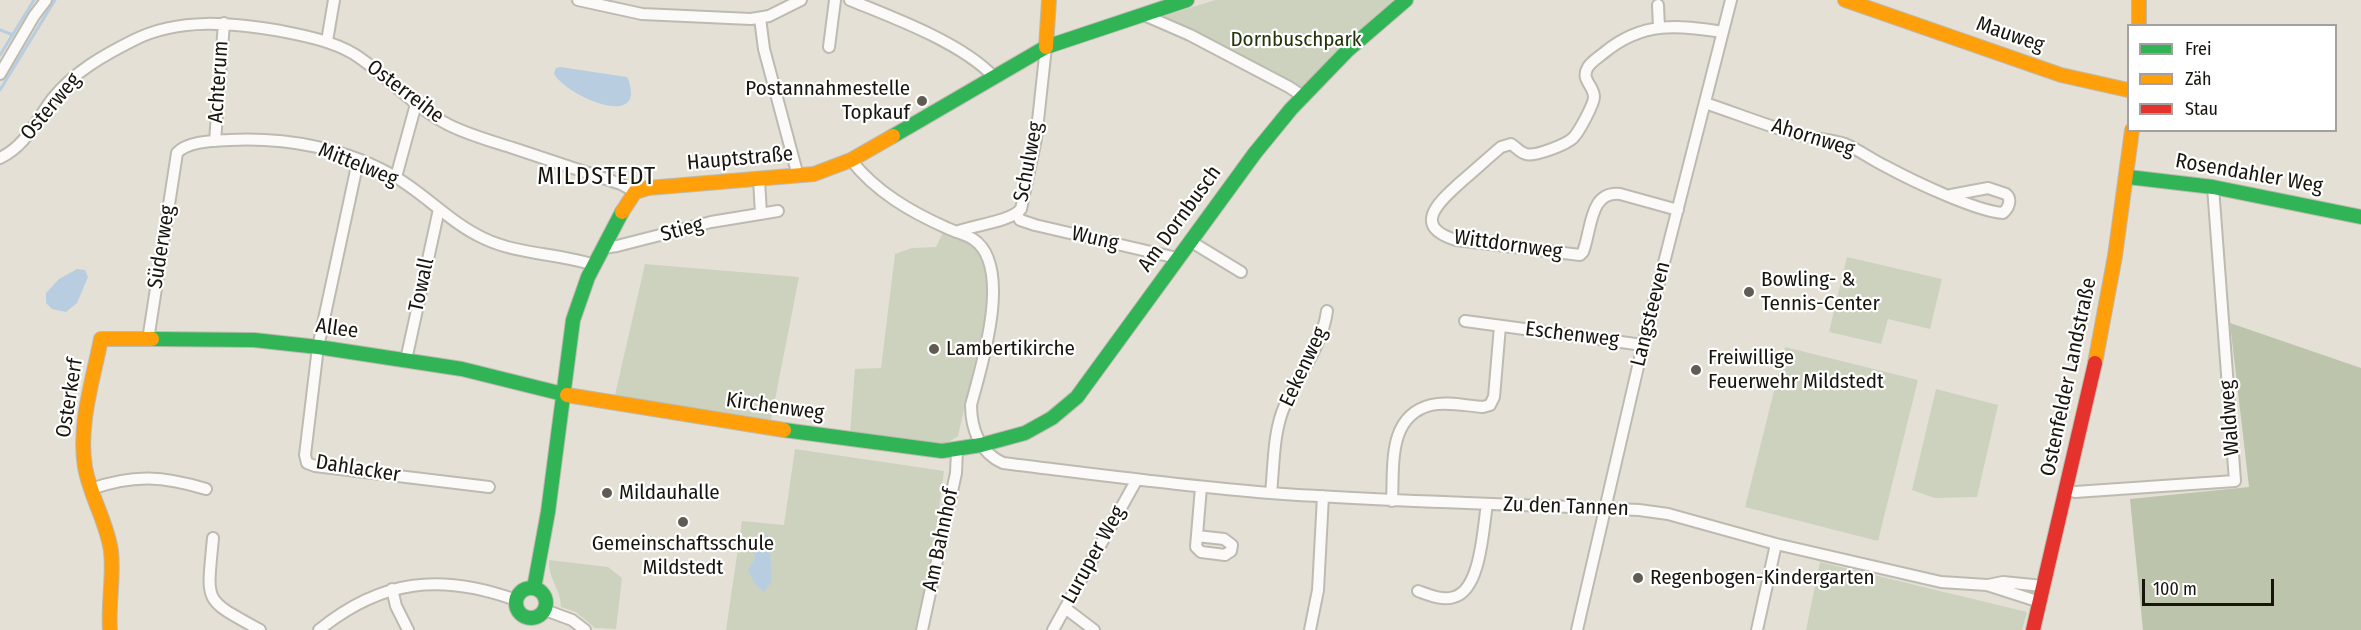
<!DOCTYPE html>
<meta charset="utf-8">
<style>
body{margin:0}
#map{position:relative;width:2361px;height:630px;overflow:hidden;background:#e5e0d5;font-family:"Fira Sans Condensed",sans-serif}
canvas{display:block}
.legend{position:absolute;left:2127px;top:24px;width:210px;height:108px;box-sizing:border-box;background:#fff;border:2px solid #a3a19f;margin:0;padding:8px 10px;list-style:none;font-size:18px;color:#18150e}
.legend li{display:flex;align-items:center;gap:12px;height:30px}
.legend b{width:30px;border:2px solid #a3a19f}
.scale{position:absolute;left:2142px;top:579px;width:132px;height:27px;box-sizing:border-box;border:3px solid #18150e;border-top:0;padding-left:8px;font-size:18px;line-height:21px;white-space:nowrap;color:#18150e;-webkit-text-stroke:4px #fff;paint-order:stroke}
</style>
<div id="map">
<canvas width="2361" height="630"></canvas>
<ul class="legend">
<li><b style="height:8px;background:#30b455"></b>Frei</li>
<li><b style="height:8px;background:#ff9f0a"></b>Zäh</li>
<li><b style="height:8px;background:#e5322d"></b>Stau</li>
</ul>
<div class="scale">100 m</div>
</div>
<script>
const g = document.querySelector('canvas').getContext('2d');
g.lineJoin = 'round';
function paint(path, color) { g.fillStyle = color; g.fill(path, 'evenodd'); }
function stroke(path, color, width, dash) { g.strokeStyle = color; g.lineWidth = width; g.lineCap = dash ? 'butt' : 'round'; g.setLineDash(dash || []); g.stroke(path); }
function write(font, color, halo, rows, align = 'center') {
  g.font = font + ' "Fira Sans Condensed",sans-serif'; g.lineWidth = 4.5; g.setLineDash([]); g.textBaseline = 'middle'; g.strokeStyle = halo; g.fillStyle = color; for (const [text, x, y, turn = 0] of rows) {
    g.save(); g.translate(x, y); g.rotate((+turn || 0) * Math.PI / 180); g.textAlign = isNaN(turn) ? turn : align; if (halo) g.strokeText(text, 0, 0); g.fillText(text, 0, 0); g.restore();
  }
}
paint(new Path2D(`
 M1215,0h180l-92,88 -139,-72z
 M943,233l28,8 12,14 7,41 -32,140 -14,9 -94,-11 5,-65 26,-1 14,-114 17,-6 24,-1z
 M1847,257l95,22 -12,50 -42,-10 -7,25 -52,-12z
 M645,264l154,13 -28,143 -156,-25z
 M1785,347l133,33 -40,161 -133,-34z
 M1936,389l62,16 -21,92 -42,1 -23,-8z
 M795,449l149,22 -10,75 -19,84h-189l16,-109 42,4z
 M549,560l59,7 14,11 -6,51 -21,-1 -19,-16 -15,-5c0,-18 -13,-28 -12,-47z
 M1820,562l207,50 -5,18h-216z`), '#ccd2be');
paint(new Path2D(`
 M2230,323l131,45v262h-218l-13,-131 119,-12z`), '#bcc4ab');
paint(new Path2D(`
 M560,67l67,10c3,5 4,12 4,18 -4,29 -71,-5 -77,-22l2,-5z
 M77,269l8,1 3,7 -11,26 -11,9 -14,-3 -6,-6v-10l13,-14z
 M769,535l3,46 -8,11 -9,-8 -7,-14 7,-12 -5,-19z`), '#b8cde0');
stroke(new Path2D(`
 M0,30l13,5
 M0,55l34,-55
 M0,90l55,-90`), '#b8cde0', 3);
const street = new Path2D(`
 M578,0l64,14 109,5 18,-3 32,-16
 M850,0c44,18 110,42 143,76
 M1658,5l1,23
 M1144,15l46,20 99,52 15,10
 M760,18l4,31 34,127
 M327,41l7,-41
 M829,47l6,-47
 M0,74l34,-58 12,-16
 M1705,103c30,10 60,22 91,31 16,5 33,5 49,10 14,6 26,15 40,22 26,14 90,45 118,47 6,-5 9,-14 3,-19l-18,-6 -37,7
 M215,141l9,-118
 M0,158c27,-13 36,-38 53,-60 21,-26 51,-43 81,-58 46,-23 98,-17 147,-9 25,5 51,10 73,23 33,21 59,53 95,71 20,10 42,16 64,23 36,12 72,24 108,36l14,8
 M851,160c25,32 60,52 96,68 8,4 18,6 26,11 41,27 8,128 -2,166 0,24 9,48 32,58 89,11 178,23 267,30 123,9 246,11 369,17l29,4 108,30 165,38 46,3 53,17
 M358,161l-40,186 -13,108 2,8 8,3 174,21
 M396,177l20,-73
 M759,179l2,35
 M1678,210l-58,-16c-31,-3 -28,35 -37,58l-3,3 -124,-15c-46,-14 -16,-39 6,-59 13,-11 26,-23 39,-34l10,-3c5,3 9,9 15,10 9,3 41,-10 47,-16 6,-6 21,-34 21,-41 0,-12 -14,-17 -6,-30 4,-6 11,-10 17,-15 38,-31 73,-27 118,-20
 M1017,214l3,6 15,5 142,33
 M956,232c18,-7 54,-10 65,-23l15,-70 10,-92
 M1190,241l51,31
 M603,248l14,-2 94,-24 67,-11
 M1465,321l178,24
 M148,340l29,-187c11,-12 37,-12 52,-13 57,-3 118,8 168,38 30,18 54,45 86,60 35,17 75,15 111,27
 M406,360l33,-151
 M91,489c43,-15 72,-13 115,0
 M2067,490l8,2 160,-11 -22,-294
 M1271,493c3,-28 2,-62 14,-88 14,-32 37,-58 42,-94
 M1392,501c2,-35 -5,-85 39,-96 16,-4 36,1 52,2l7,-2 4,-8 6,-71
 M1197,536l27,3 8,6 -1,6 -6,4 -24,-3 -5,-5 5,-60
 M213,538c-6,66 -11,60 47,92
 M1988,585l15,-3 40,4
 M392,589l4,17 12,24
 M1418,591c11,4 25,10 36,6 27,-7 29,-69 33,-93
 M1065,608l29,22
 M545,610l27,10 13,10
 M319,630c63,-51 122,-57 197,-30
 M922,630l34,-157 1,-23
 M1053,630l83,-149
 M1310,630l8,-40 5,-94
 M1577,630l66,-285 88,-345
 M1757,630l19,-86`);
const fast = new Path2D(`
 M893,136l153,-89 141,-47
 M2128,177l85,10 148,30
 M152,339l102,1 64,7 144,22 105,26
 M784,430l158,21 39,-6 44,-12 27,-15 25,-21 178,-244 36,-44 57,-59 58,-50
 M516 603a15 15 0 1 1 30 0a15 15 0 1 1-30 0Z
 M534,588l14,-76 25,-192 15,-43 34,-65`);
const slow = new Path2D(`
 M1845,0l216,75 67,15
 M2139,0v26
 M1046,47l3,-47
 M622,212l13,-20 13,-4 166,-14 37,-14 42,-24
 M2095,363l20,-107 17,-126
 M567,395l217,35
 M110,630c-2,-26 4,-53 1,-79 -4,-29 -21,-55 -26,-84 -7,-42 8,-87 16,-128h51`);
const jam = new Path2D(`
 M2033,630l62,-267`);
stroke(street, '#bdbab1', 14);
stroke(fast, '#bdbab1', 16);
stroke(slow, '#bdbab1', 16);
stroke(jam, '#bdbab1', 16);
stroke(street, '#fbfaf9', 10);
stroke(fast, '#30b455', 14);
stroke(slow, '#ff9f0a', 14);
stroke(jam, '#e5322d', 14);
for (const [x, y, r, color] of [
 [922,101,6,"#605c54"],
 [1749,292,6,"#605c54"],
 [934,349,6,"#605c54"],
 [1696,370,6,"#605c54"],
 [607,493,6,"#605c54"],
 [683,522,6,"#605c54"],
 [1638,578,6,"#605c54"]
]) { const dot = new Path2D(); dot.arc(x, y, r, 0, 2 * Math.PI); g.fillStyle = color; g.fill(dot); stroke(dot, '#fff', 2); }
write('21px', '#18150e', '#fff', [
 ["Mauweg",2010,35,19],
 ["Achterum",219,82,-86],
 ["Osterreihe",405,92,37],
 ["Osterweg",51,107,-50],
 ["Ahornweg",1813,138,17],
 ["Hauptstraße",740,159,-5],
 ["Schulweg",1029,162,-79],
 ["Mittelweg",358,165,22],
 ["Rosendahler Weg",2249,174,10],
 ["Am Dornbusch",1180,219,-54],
 ["Stieg",682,230,-15],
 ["Wung",1095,239,13],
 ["Wittdornweg",1508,245,8],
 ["Süderweg",162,247,-81],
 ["Towall",422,285,-78],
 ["Langsteeven",1651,314,-76],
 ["Allee",337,329,8],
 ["Eschenweg",1572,335,7],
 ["Eekenweg",1304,367,-65],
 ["Ostenfelder Landstraße",2069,377,-78],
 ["Osterkerf",70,398,-81],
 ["Kirchenweg",775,407,8],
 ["Waldweg",2230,418,-94],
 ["Dahlacker",358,469,9],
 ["Zu den Tannen",1566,507,2],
 ["Am Bahnhof",941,540,-78],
 ["Luruper Weg",1094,555,-61]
]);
write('21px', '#223409', '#fff', [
 ["Dornbuschpark",1296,40]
]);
write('21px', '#18150e', '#fff', [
 ["Postannahmestelle",910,89,"right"],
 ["Topkauf",910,113,"right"],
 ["Bowling- &",1761,280],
 ["Tennis-Center",1761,304],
 ["Lambertikirche",946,349],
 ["Freiwillige",1708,358],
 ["Feuerwehr Mildstedt",1708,382],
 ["Mildauhalle",619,493],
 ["Gemeinschaftsschule",683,544,"center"],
 ["Mildstedt",683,568,"center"],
 ["Regenbogen-Kindergarten",1650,578]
], 'left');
g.letterSpacing = '1.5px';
write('24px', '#18150e', '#fff', [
 ["MILDSTEDT",597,177]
]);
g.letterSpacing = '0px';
</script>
